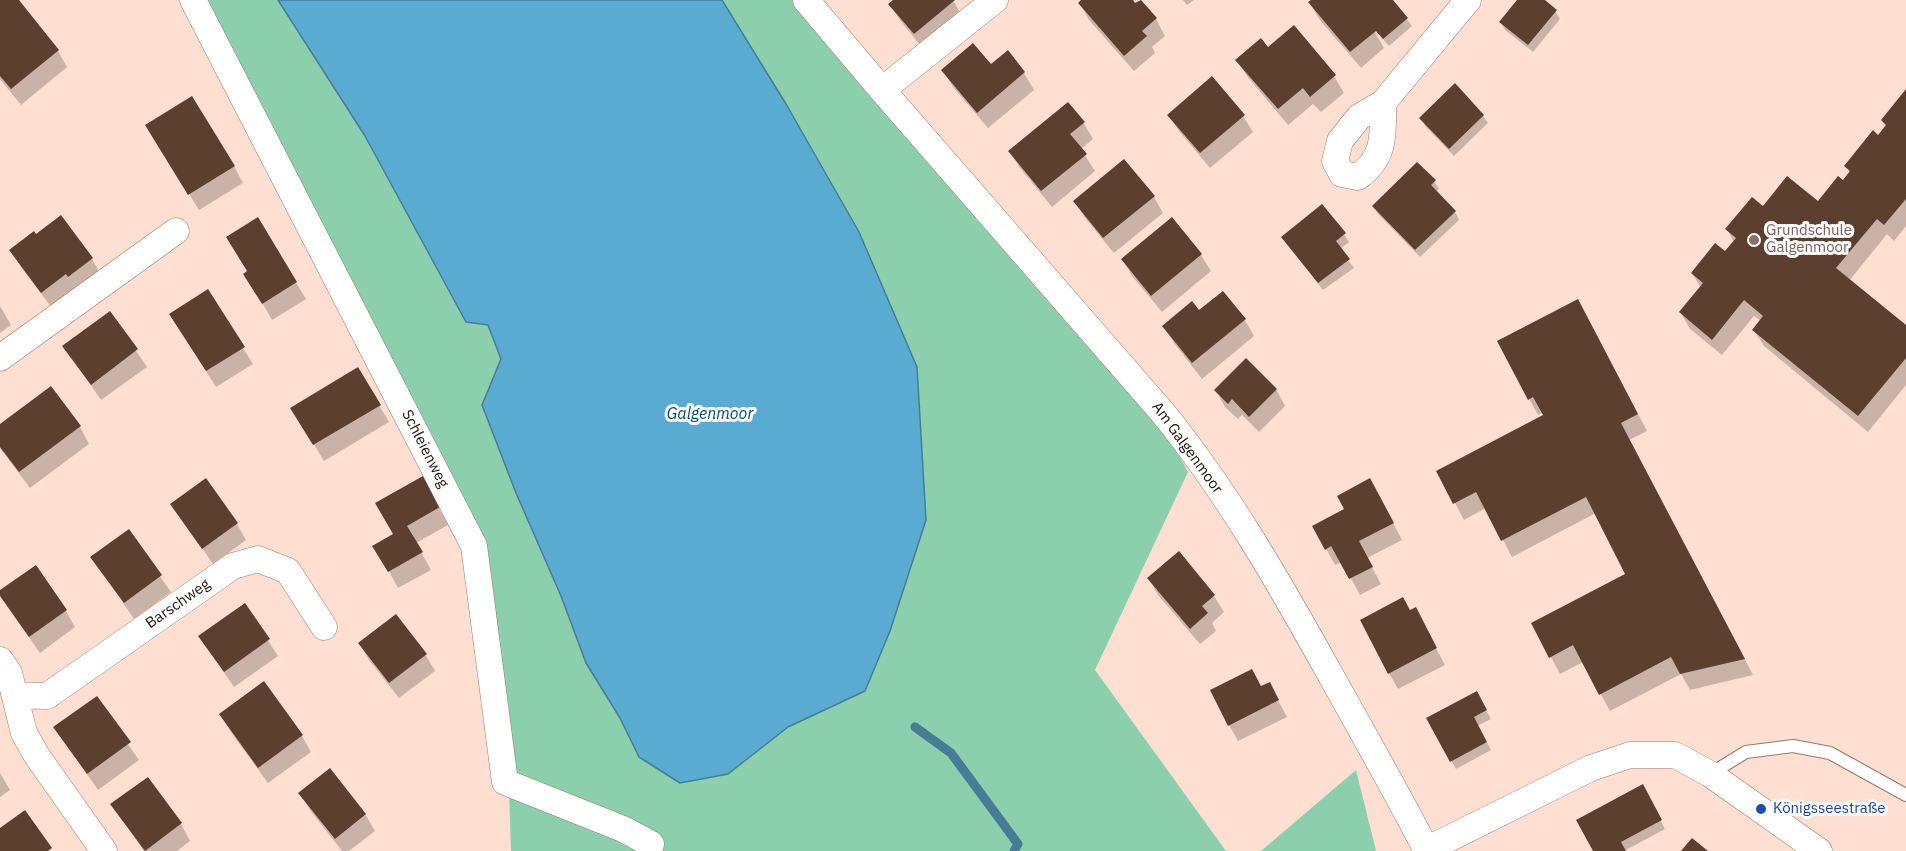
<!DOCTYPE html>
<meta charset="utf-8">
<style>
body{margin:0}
canvas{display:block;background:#fedfd1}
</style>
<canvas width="1906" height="851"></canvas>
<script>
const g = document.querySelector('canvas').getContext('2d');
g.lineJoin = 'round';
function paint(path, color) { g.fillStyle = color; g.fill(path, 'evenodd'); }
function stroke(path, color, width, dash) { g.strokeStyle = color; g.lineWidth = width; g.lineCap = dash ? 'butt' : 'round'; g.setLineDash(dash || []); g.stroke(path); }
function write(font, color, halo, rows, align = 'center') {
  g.font = font + ' "IBM Plex Sans",sans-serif'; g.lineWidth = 6; g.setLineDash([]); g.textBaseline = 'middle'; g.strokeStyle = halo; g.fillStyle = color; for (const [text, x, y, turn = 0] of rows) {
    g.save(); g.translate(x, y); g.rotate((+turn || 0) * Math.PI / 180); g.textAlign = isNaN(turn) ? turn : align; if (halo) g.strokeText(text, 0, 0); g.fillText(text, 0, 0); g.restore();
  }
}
paint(new Path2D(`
 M199,0h79l210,325 13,34 -19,46 34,88 45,103 25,67 34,55 19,39 89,17 60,-47 77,-36 -79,-587 -64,-104h71l378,440 17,32 -93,198 131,181h-715l-2,-62 -30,-243z
 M1356,770l20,81h-115z`), '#8ccfac');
const water = new Path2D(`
 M278,0h444l64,104 73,128 58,135 9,153 -36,111 -25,60 -77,36 -60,47 -48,9 -41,-26 -19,-39 -34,-55 -25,-67 -45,-103 -34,-88 19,-46 -13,-34 -22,-3 -101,-186z`);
paint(water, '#5aabd1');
stroke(water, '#477c95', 1.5);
paint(new Path2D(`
 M0,0h17l41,51 9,16 -46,38 -21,-26z
 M895,0h58l10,18 -39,32 -24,-30 -10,-16z
 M1084,0h50l-2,2 3,3 5,-4 16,18 9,17 -13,11 3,6 -21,18 -45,-51 -9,-17z
 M1183,0h11l-7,5z
 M1313,0h79l20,26 -23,20 -13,-15 -1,1 9,16 -23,20 -42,-49 -9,-16z
 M1519,0h23l13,11 5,8 -27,33 -28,-22 -4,-8z
 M1268,49l66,27 10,17 -23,19 -8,-8 -25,21 -41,-49 -10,-16z
 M1007,52l17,21 10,17 -46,38 -35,-41 -10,-17 48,-4z
 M1906,92v134l-12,15 -7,-7 -38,47 57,46v58l-38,47 -104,-86 -10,-16 7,-9 -7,-5 -32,39 -32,-26 -9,-16 20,-25 -9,-15 33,-20 9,-11 -7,-13 36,-21 55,-5 25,-21 7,-9 -4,-7 32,-29 9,-10 -4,-7z
 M1169,115l74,1 10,16 -43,36 -31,-37z
 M1483,116l5,7 -34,33 -29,-30 -4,-8z
 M1083,122l10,17 -12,10 14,22 -43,36 -32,-39 -10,-16z
 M157,142l77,24 9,17 -44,27z
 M1434,181l5,8 -3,3 19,20 4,8 -39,37 -42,-43 -5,-8z
 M1154,197l9,16 -49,40 -29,-35 -10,-17z
 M257,219l49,80 -34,21 -26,-46 3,-2z
 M1171,219l30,36 10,16 -49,41 -30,-36 -9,-16z
 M1344,234l5,8 -9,7 14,19 -31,22 -40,-52z
 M11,250l81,9 9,16 -49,33 -31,-41z
 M0,306l11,19 -11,8z
 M1199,312l46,8 9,16 -52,43 -28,-36 -10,-17z
 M110,313l37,54 -46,33 -37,-54z
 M1587,317l60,114 -18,9 124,235 -63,15 -9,-16 -71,37 -27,-49 -23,12 -27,-50 94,-50 -31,-61 -84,44 -26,-49 -22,12 -26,-49 107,-55v-4l-7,3 -9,-16z
 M181,331l62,17 10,16 -37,23z
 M51,388l29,39 9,17 -59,44 -30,-40v-22z
 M1276,389l9,17 -26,26 -17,-17 -4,4 -13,-12 -9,-17z
 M379,405l10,17 -65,39 -22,-36z
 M422,478l26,47 -32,18 15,27 -33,18 -23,-42 20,-11z
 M1379,496l23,44 -35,18 14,26 -21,11 -18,-33 -7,3 -21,-38z
 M172,504l65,20 9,16 -33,24z
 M128,531l43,61 -37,27 -42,-62z
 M1178,554l36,42 10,16 -12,11 4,8 -16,13 -42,-49 -9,-16z
 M0,592l66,19 9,16 -35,26 -31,-44z
 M245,605l33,51 -44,31 -34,-50z
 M1410,612l14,14 21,39 -47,24 -9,-16z
 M360,644l65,10 10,17 -36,27 -30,-38z
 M1269,684l18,33 -49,24 -9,-16 32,-37z
 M1476,693l15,26 -14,7 14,24 -35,19 -28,-51z
 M96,698l43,62 -41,30 -43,-62z
 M221,715l81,21 9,16 -43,31 -38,-52z
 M0,773l10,17 -10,7z
 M147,779l34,45 9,17 -13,10h-33l-32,-46z
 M1642,786l23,43 -41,22h-29z
 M300,793l65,21 10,17 -26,20h-7l-32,-41z`), '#0003');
stroke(new Path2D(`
 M915,727l36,26 67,91 -4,7`), '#477c95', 9);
paint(new Path2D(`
 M0,0h19l40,50 -48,39 -11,-13z
 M893,0h62l-41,34 -26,-30z
 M1081,0h52l2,3 6,-3 16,18 -15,13 5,5 -23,20 -46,-53z
 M1311,0h82l15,18 -25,21 -7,-8 -26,21 -42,-50z
 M1517,0h28l12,10 -29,35 -29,-23z
 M1294,25l42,50 -26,22 -7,-9 -25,21 -43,-49 26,-22 7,9z
 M973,43l18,21 17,-14 17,22 -48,41 -36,-43z
 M1212,76l33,39 -45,38 -33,-38z
 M1455,83l29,32 -35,34 -30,-31z
 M1906,89v110l-22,26 -7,-6 -41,49 70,57v33l-48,58 -106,-86 11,-14 -19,-16 -32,40 -33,-28 24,-29 -12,-10 24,-30 10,8 11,-13 -11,-9 27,-32 11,9 24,-30 31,25 20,-25 5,4 7,-9 -6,-5 29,-36 5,5 8,-10 -5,-5z
 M192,96l43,70 -47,29 -43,-70z
 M1068,102l17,20 -15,12 17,20 -46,37 -33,-40z
 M1124,159l31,37 -52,42 -30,-37z
 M1417,162l19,18 -5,5 25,26 -41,39 -43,-44z
 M1322,204l24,29 -10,8 14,18 -32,24 -37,-46z
 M61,215l32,43 -25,19 -2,-3 -25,19 -32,-43 25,-19 2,3z
 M258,217l39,65 -35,22 -19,-30 4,-3 -21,-34z
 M1172,217l30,37 -51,42 -30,-37z
 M208,289l37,58 -39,24 -37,-57z
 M1223,291l23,28 -54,44 -30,-37 30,-25 7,9z
 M1578,299l60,115 -17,9 124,236 -65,15 -9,-17 -72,38 -26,-50 -24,13 -18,-35 94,-49 -39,-77 -85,44 -25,-49 -23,12 -17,-33 107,-56 -10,-18 -5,3 -31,-59z
 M110,311l28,38 -47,36 -29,-39z
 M1246,358l31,31 -28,28 -17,-18 -4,5 -14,-14z
 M358,367l23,38 -68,40 -23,-37z
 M51,386l30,40 -62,46 -19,-25v-23z
 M423,476l17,31 -33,19 16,26 -35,20 -16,-26 21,-12 -18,-31z
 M206,478l32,45 -36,26 -32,-45z
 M1370,478l24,45 -35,18 14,26 -24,12 -18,-33 -6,4 -13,-24 32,-17 -7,-13z
 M129,529l33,46 -38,28 -34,-46z
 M1179,551l36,44 -13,11 6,7 -18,16 -43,-51z
 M36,565l31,45 -38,27 -29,-41v-6z
 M1403,597l7,13 6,-3 21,41 -49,26 -28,-54z
 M245,603l25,36 -46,33 -26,-36z
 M396,614l31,40 -38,29 -31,-40z
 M1252,669l9,17 9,-4 9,18 -51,26 -18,-36z
 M264,681l39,54 -45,33 -39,-54z
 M1477,691l10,19 -13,7 13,25 -37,20 -24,-44z
 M97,696l34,46 -44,32 -34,-47z
 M330,768l36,46 -31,25 -37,-46z
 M148,777l34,46 -37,28 -35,-47z
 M1643,784l19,36 -41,22 5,9h-33l-17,-31z
 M25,810l27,38 -4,3h-48v-23z
 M1692,838l16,13h-27z`), '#5d3f30');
const service = new Path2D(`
 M1710,774l36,-22 47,-6 37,7 76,42`);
const minor = new Path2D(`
 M193,0l281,546 31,236 118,47 28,15
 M806,0l76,90 281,323c65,80 117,171 167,261 33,59 66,117 97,177
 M882,90l113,-90
 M1383,103c0,31 3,54 -25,74l-16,-3 -7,-13 5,-20 19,-24 24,-14 85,-103
 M0,358l176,-127
 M0,660l9,13 15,60 13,23 67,95
 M16,695l31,1 186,-130 25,-7 30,12 36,56
 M1426,850l165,-82 39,-13h45l35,19 109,77`);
stroke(service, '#9a7868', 14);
stroke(minor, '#9a7868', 27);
stroke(service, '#fff', 12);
stroke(minor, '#fff', 26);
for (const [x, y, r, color] of [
 [1754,240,6,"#8d6e63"],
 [1761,809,6,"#1a4fb4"]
]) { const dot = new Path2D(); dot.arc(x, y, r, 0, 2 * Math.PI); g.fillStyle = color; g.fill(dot); stroke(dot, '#fff', 2); }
write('15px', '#785e54', '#fff', [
 ["Grundschule",1766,231],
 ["Galgenmoor",1766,248]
], 'left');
write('15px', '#1c0f09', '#fff', [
 ["Am Galgenmoor",1187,448,54],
 ["Schleienweg",425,449,63],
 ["Barschweg",178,604,-35]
]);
write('15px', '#164399', '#fff', [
 ["Königsseestraße",1773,809]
], 'left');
write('italic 16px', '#024a64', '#fff', [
 ["Galgenmoor",710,414]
]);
</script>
